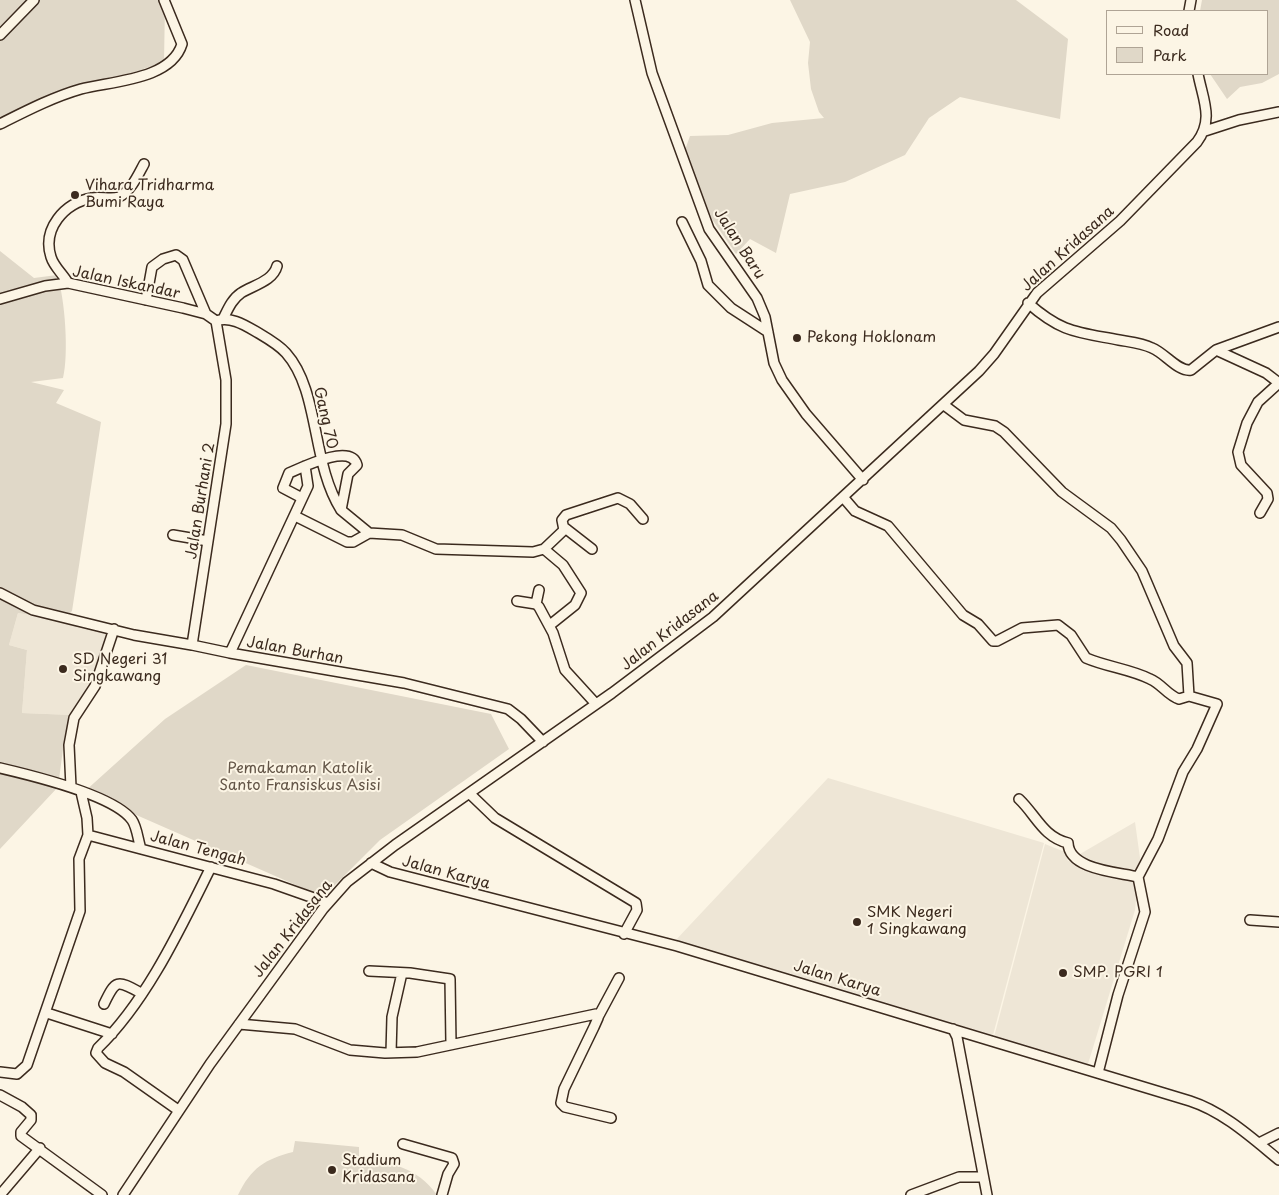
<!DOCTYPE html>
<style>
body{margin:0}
#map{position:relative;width:1279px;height:1195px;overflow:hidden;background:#fcf5e5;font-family:"Playpen Sans",sans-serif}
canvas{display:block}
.legend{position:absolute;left:1106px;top:10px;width:162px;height:65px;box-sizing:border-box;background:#fcf5e5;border:1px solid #afa495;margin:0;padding:6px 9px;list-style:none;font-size:15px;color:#3b2a1e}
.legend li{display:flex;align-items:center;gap:10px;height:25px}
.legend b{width:25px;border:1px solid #afa495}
</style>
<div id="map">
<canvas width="1279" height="1195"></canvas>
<ul class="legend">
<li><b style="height:6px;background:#fcf5e5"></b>Road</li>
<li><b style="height:14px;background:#e0d8c8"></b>Park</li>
</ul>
</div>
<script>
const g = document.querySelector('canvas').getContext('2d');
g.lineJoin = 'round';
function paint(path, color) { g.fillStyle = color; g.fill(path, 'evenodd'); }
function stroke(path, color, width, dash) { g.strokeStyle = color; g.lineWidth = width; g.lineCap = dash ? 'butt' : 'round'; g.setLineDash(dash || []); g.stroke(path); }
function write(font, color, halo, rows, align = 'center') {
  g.font = font + ' "Playpen Sans",sans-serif'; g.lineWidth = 4; g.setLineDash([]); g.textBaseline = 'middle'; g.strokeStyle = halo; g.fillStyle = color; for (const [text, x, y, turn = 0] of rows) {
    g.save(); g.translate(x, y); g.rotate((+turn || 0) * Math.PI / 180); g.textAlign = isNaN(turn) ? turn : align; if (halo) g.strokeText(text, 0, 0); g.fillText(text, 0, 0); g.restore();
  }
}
paint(new Path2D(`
 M18,613l45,7 47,13 -16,55 -22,27 -50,-2 5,-63 -18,-5z
 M828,778l216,65 -51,192 -319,-93z
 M1135,822l5,36 -5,52 -47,154 -94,-27 51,-193 20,8 3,9z`), '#eee6d6');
paint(new Path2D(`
 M0,0h161l4,4 -1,58 -71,24 -87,40 -6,5z
 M790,0h226l52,39 -8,80 -100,-22 -31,21 -24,37 -60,27 -55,12 -14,59 -26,-14 -14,15 -29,-42 -22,-62 5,-14 38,-1 44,-12 52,-5 -5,-6 -8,-23 -3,-26 2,-21z
 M1202,0h77v74l-17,9 -22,4 -13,12 -17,-25h58v-63h-68z
 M0,251l34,27 23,-3c8,22 12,80 6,103l-32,4 33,8 -8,13 45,19 -29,189 -9,9 -45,-7 -9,32 18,5 -5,63 50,2 -7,19 -7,53 -58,62z
 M246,665l245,49 18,35 -129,91 -57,57 -239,-105 81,-73z
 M295,1141l64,6v9c33,8 57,10 78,39h-199c13,-27 27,-36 55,-43z`), '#e0d8c8');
const minor = new Path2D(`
 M635,0l17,73 57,156 48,69 8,19 9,46 8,17 24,34 57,66
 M1189,11l2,-11
 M0,35l34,-35
 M0,124c26,-13 53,-27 81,-35 31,-8 90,-9 101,-45l-18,-44
 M1205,131l34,-11 40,-8
 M682,222l19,39 7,24 23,23 37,24
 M68,283c-5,-9 -14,-16 -17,-26 -9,-28 13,-54 41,-59 8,-2 19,2 27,-1 12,-6 19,-22 25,-33
 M0,299l45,-13 23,-3 115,25 23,6 10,7
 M146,300l6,-33 11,-8 13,-4 7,5 23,54
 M1028,303c34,30 49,29 91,37 11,2 23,3 33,8 13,5 26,24 39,22l25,-20 50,23 13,10
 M223,319c5,-10 9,-20 18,-26 13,-8 32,-12 36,-27
 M216,321l10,59v44l-34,221 38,8
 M216,321c13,-5 27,3 39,10 10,6 23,13 31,22 34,38 25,110 55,157
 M1216,350l63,-23
 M944,405l20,15 31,6 9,6 58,60 49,36 10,12 21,31 32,75 13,17 2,33 28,8 -20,45 -14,23 -25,67 -20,38 7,35 -27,83 -20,78
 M305,466l3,20 -78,167 174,30 104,26 13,10 22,23
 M843,497l12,14 33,15 75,89 15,9 15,17h4l25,-13 36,-3 13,10 15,23c21,9 44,11 64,21 12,5 17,16 29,20l10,-3
 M1260,513l8,-14 -1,-6 -26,-28 -3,-13 9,-29 11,-21 21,-19
 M295,516l52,26h6l16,-9 -28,-23 7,-36 9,-9c-6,-22 -54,2 -68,8l-6,15 19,10
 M565,528l27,21
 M369,533l33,2 34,14 97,3 11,-3 20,-19 -2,-10 4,-5 52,-17 12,6 13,15
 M173,535l35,6
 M544,549l19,16 18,28 -6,12 -25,20
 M0,593l33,17 101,25 58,10
 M517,601l19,3 3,3 14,26 12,37 31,34
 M536,604l3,-14
 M0,768c30,7 114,27 132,52 5,7 6,20 9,29l133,35 54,19
 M71,787l-2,-42 5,-27 21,-32 19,-57
 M469,793l26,25 141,85 1,7 -13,24
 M1019,799c17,16 24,38 49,44 1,27 50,29 70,34
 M88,835l53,14
 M371,863l19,9 287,74 513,155c34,11 62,37 89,59
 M1250,920l29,2
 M369,971l41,2 40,6 1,65
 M104,1004c12,-25 13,-24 37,-11
 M47,1013l65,21
 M597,1019l22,-41
 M239,1024l56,5 55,21 35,3 32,-1 179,-38 2,4 -4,9 -30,62 -3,14 4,4 46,11
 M953,1029l4,8 30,158
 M391,1053l1,-36 10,-44
 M0,1072l17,2 10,-9 53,-154 -1,-52 9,-24 -1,-17 -6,-26
 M0,1095l22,12 9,8v5l-10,12v4l81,59
 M178,1110l-54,-38 -19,-9 -9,-10 2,-5c49,-47 83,-121 113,-181
 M1259,1143l20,-10
 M403,1144l49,14 2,6 -6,10 -6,21
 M0,1195l40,-47
 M123,1195l87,-131 113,-155 24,-27 48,-37 217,-152 101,-76 266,-246 15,-17 43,-61 83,-72 77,-79c17,-23 6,-42 1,-68
 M911,1195l48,-18h24`);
stroke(minor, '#3b2a1e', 12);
stroke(minor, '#fcf5e5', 9);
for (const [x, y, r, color] of [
 [75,195,5,"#3b2a1e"],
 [797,338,5,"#3b2a1e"],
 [63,669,5,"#3b2a1e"],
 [857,922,5,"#3b2a1e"],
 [1063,973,5,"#3b2a1e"],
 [332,1170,5,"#3b2a1e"]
]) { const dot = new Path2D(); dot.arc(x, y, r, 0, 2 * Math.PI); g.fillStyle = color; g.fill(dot); stroke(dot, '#fcf5e5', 2); }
write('15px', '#3b2a1e', '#fcf5e5', [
 ["Vihara Tridharma",85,186],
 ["Bumi Raya",85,203],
 ["Pekong Hoklonam",807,338],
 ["SD Negeri 31",73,660],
 ["Singkawang",73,677],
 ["SMK Negeri",867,913],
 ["1 Singkawang",867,930],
 ["SMP. PGRI 1",1073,973],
 ["Stadium",342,1161],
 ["Kridasana",342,1178]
], 'left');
write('15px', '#3b2a1e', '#fcf5e5', [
 ["Jalan Baru",739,244,57],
 ["Jalan Kridasana",1068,249,-42],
 ["Jalan Iskandar",126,283,12],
 ["Gang 70",325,418,77],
 ["Jalan Burhani 2",201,501,-81],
 ["Jalan Kridasana",670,631,-38],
 ["Jalan Burhan",295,651,10],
 ["Jalan Tengah",198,849,15],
 ["Jalan Karya",446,873,15],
 ["Jalan Kridasana",293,929,-52],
 ["Jalan Karya",837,979,17]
]);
write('15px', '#645648', '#fcf5e5', [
 ["Pemakaman Katolik",300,769],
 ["Santo Fransiskus Asisi",300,786]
]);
</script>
